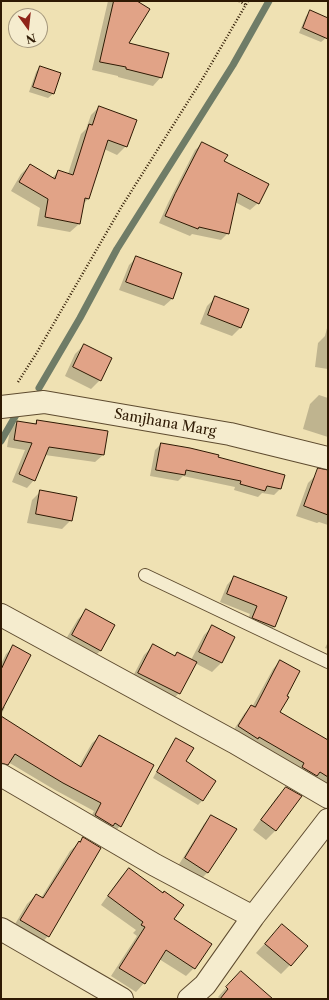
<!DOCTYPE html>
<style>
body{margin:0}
#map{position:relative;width:329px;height:1000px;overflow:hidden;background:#efe1b3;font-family:"Libre Caslon Text",serif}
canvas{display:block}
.frame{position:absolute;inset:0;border:2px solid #2e1903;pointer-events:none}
.north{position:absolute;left:8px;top:8px;width:40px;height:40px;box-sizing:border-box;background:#f5ecce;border:1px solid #a5987d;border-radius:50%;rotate:165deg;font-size:11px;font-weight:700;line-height:16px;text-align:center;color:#2e1903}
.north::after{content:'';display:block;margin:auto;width:14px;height:18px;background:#8f2418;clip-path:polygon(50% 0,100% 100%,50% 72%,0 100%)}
</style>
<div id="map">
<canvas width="329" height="1000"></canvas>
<div class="frame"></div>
<div class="north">N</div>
</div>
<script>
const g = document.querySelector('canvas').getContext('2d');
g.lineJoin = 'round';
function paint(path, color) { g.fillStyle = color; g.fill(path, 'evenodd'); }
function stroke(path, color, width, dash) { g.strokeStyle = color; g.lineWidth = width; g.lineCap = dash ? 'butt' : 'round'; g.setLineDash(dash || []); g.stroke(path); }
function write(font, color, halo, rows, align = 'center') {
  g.font = font + ' "Libre Caslon Text",serif'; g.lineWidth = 3; g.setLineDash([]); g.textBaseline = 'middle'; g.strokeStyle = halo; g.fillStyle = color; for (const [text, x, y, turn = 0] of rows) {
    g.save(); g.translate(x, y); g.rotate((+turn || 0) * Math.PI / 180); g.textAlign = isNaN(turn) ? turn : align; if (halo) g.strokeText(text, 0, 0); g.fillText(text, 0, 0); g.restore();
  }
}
paint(new Path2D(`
 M108,1h27l-8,43 34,33 -8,9 -35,-9v-1l-26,-6z
 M311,11l17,8v14l-2,5 -5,4 -22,-9 7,-17z
 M40,67l13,27 -5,4 -19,-6 7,-20z
 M99,107l27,39 -9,9 -13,-6 -16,50 -5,5 -4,20 -9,8 -33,-6 3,-18 -29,-17 10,-17 9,-9 22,13 7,-7 9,3 13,-40 5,-5 5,-14z
 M203,143l20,18 35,42 -8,7 -15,-8 -7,31 -7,7 -29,-6 -2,2 -31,-13 9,-20 27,-53z
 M136,258l36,41 -8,7 -45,-16 10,-25z
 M216,297l25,30 -9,9 -32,-12 7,-18z
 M328,324v45l-13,-2 3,-24 7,-7z
 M84,345l16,35 -9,9 -26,-13 10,-22z
 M319,395l9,3v39l-25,-8 7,-25z
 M37,421l66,34 -8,7 -50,-7 -11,25 -7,8 -15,-6 13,-32 -18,-3 3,-17 7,-8 17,2z
 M161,444l123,32 -4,13 -6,6 -12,-2 -4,4 -24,-7 1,-3 -52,-11 -5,5 -28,-5 5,-26z
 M317,474l11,4v47l-9,-3 -2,1 -21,-7 12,-33z
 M41,491l30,29 -9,9 -35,-6 5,-23z
 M234,577l52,20 -12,30 -8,8 -21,-10 5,-11 -30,-12 7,-17z
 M87,610l27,16 -14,25 -9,9 -28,-16 15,-25z
 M213,626l21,11 -13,26 -9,9 -17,-9 -16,30 -9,9 -40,-20 14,-27 9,-9 21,10 3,-3 14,7 13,-25z
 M328,642v7l-3,-1z
 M13,647l-11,59 3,1 -4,8v-51l5,-10z
 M280,661l-1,52 49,29v47l-97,-55 13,-20 7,-8 1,1 21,-38z
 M1,718l78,48 13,-23 8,-7 20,90 -7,8 -25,-11 6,-12 -39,-21 -47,-28 -5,4h-2z
 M177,739l8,23 30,19 -13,20 -4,4 -45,-27 19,-34z
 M287,788l14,9 -26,34 -9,9 -13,-10 24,-33z
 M211,816l-3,56 -8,8 -22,-14 26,-42z
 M83,839l-35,97 -8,9 -28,-16 15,-25 9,-9 5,3 29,-47z
 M129,869l65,99 -8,8 -27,-17 -15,24 -8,9 -25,-16 26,-40 -4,-3 3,-3 -35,-25 20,-28z
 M282,925l8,40 -9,9 -25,-21z
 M232,981l24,18h-36l-2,-2z`), '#0003');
stroke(new Path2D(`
 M39,388l41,-70 37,-69 116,-184 36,-64
 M1,441l15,-26`), '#6f7c67', 7);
const building = new Path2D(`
 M114,1h23l13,8 -21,34 40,10 -7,25 -36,-9v-2l-26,-5z
 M310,10l18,8v21l-25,-11z
 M40,66l21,7 -7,21 -21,-7z
 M99,106l38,14 -10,27 -19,-7 -19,59 -4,-1 -5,26 -35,-7 3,-18 -29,-17 11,-18 25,15 3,-9 15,5 16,-51 3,1z
 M202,142l26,13 -4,6 45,23 -10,20 -21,-11 -9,41 -30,-7 -1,2 -33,-13 10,-22z
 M136,256l46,17 -9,26 -47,-17z
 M215,296l34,13 -8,19 -33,-13z
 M84,344l28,14 -11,23 -28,-14z
 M37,420l71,11 -4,24 -55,-8 -14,34 -16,-7 13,-31 -18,-3 3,-19 19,3z
 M161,443l29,5 29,7 -1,2 67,18 -4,14 -14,-3 -2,5 -25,-7 1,-3 -55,-11 -1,5 -29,-5z
 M318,468l10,2v45l-24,-9z
 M40,490l37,7 -5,24 -36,-7z
 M234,576l53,21 -12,30 -23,-9 5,-12 -30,-12z
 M86,609l29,16 -14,26 -29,-16z
 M212,625l23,12 -13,26 -23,-11z
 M153,644l22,12 2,-4 20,10 -17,32 -42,-21z
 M13,645l18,10 -30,57v-42z
 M280,660l20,11 -13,25 2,1 -9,15 48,28v37l-8,-5 -3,4 -15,-9 2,-4 -45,-26 -1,2 -20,-13 13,-21 4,2z
 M1,716l80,51 18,-32 55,30 -33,62 -6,-4 -2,3 -18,-11 6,-12 -38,-20 -48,-29 -7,11 -7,-2z
 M176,738l18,10 -8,13 30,20 -13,20 -46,-29z
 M286,787l16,9 -26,35 -15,-11z
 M211,815l26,14 -29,44 -23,-15z
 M83,837l18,11 -52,89 -29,-17 16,-26 7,4 36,-57 1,1z
 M129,868l34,25 1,-2 20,14 -10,14 38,25 -17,25 -29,-19 -21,34 -26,-16 26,-41 -4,-2 2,-3 -35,-26z
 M282,924l26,22 -17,20 -26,-22z
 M241,971l32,28h-53l8,-10 -2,-2z`);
paint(building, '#e1a387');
stroke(building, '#2e1903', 1);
const service = new Path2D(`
 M145,575l183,87`);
const minor = new Path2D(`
 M1,407l43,-5 186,32 98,24
 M1,615l233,127 94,55
 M1,775l154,90 98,52
 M1,929l121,70
 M189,999l16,-14 48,-68 75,-97`);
stroke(service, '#5e4b2f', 14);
stroke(minor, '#5e4b2f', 24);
stroke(new Path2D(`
 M239,1l7,4
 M18,382l18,-28 86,-148 81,-128 45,-77`), '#2e1903', 2.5, [1, 2]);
stroke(service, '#f5ecce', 12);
stroke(minor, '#f5ecce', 22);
write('14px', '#2e1903', '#f5ecce', [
 ["Samjhana Marg",165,423,10]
]);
</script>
